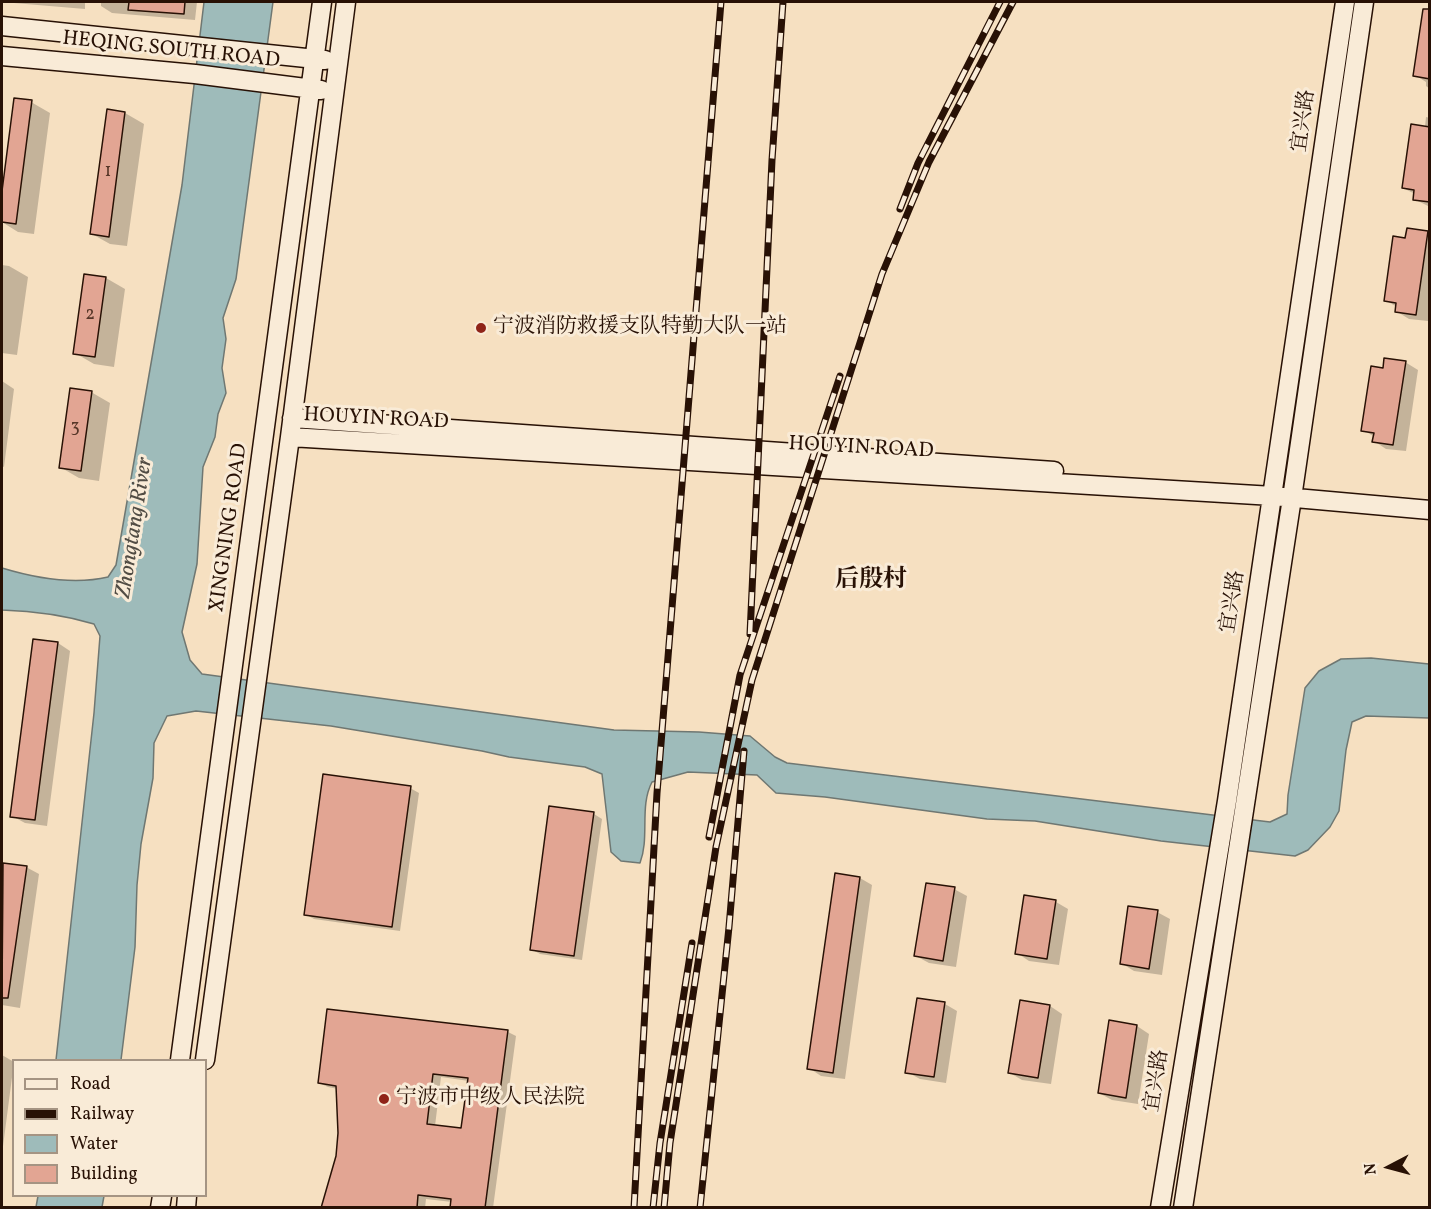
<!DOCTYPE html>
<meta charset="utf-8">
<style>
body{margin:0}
#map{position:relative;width:1431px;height:1209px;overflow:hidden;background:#f6e0c1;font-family:Vollkorn,serif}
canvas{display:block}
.frame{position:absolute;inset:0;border:3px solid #281105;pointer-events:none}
.legend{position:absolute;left:12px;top:1059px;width:195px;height:138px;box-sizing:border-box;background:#f9ebd7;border:2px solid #a59483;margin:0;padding:8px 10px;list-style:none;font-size:18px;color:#281105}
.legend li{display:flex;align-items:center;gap:12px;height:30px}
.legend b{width:30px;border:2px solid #a59483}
.north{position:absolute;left:1359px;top:1137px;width:60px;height:60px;-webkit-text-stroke:4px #f9ebd7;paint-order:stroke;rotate:264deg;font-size:16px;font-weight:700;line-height:24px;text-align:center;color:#281105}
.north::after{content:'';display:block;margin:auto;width:21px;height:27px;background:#281105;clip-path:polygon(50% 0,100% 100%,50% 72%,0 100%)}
</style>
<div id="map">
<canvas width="1431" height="1209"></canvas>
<div class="frame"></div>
<ul class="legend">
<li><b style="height:8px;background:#f9ebd7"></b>Road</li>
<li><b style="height:8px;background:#281105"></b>Railway</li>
<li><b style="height:16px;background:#9ebbba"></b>Water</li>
<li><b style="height:16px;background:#e2a593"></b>Building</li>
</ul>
<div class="north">N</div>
</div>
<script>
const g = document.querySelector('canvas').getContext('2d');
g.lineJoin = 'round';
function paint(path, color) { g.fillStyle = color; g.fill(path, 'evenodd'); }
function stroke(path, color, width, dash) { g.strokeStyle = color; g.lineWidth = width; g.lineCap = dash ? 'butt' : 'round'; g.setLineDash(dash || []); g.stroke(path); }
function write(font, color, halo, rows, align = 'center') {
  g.font = font + ' Vollkorn,"Noto Serif SC",serif'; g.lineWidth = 6; g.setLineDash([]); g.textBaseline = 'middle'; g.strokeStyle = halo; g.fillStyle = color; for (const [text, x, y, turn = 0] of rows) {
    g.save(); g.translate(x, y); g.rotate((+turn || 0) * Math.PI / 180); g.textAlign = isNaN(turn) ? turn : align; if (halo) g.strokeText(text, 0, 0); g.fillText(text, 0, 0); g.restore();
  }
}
const water = new Path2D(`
 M204,2h69l-37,277 -13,39 3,21 -4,29 4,25 -8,21 -3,23 -12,30 -6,97 -15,68 8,28 12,14 412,56 85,2 51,4 25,21 12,6 483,59 17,-8 1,-19 17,-107 14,-17 22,-12 30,-1 58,6v54l-63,-2 -14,6 -6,28 -7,61 -9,16 -22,23 -13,6 -134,-15 -126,-20 -48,-2 -162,-22 -49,-4 -19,-18 -69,-3 -36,10c-13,25 -2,55 -12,81l-19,-2 -10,-9 -9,-78 -17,-7 -76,-10 -27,-6 -151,-25 -135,-15 -29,5 -13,27 -1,35 -12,66 -4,41 -2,62 -14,113h-65l38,-347 6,-77 -6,-12c-30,-9 -61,-13 -92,-14v-42c33,10 72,17 106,9l8,-12 66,-380z
 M38,1196h66l-2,11h-66z`);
paint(water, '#9ebbba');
stroke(water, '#6f7772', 1.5);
paint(new Path2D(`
 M2,2h83v7z
 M101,2h96l-2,18 -83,-7 -11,-7z
 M1430,14v75l-4,-3v-4l-11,-7z
 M15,100l16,2 19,11 -16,121 -16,-2 -16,-10v-19z
 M108,111l17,2 19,11 -17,122 -17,-2 -18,-10z
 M1426,117l4,1v89l-16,-8 1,-5 -12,-6 22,-61z
 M1427,232l3,1 -2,88 -19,-2 -13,-8 1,-4 -12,-7 21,-60z
 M2,265l7,1 19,11 -11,78 -15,-2z
 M86,276l20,2 19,11 -11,78 -20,-3 -19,-11z
 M1405,362l13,8 -12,81 -20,-2 -12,-8 1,-4 -12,-7 21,-60z
 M2,381l12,8 -10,78 -2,-1z
 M91,392l19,11 -11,78 -20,-3 -19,-11z
 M35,640l23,3 12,8 -23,175 -22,-3 -13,-7z
 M410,788l9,5 -19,138 -86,-12 -9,-5z
 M594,814l8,5 -20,141 -42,-6 -9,-5z
 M4,864l22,3 13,7 -19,134 -18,-3v-124z
 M860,878l12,7 -27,194 -24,-3 -12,-8z
 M954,889l13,7 -11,71 -27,-4 -13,-7z
 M1056,902l12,7 -9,56 -30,-4 -12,-8z
 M1157,912l13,7 -8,56 -28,-4 -13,-8z
 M945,1004l12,7 -11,72 -26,-4 -13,-7z
 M1050,1006l12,8 -11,70 -29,-4 -12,-7z
 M1137,1026l12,8 -11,70 -26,-4 -13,-7z
 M508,1032l8,4 -23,172h-41v-6l-26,-3 -1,9h-103l16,-52 2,-44 -2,-23 -10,-2 -9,-4zM441,1077l28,4 -6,49 -28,-4z
 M2,1055l12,7 -12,92z`), '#0003');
const building = new Path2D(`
 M129,2h56l-1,12 -56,-4z
 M1423,9h7v70l-17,-3z
 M14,98l18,2 -16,124 -14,-2v-31z
 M107,109l18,3 -16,125 -19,-3z
 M1411,124l19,3v75l-17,-2 1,-10 -12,-2z
 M1407,228l21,3 -12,84 -21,-3 1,-9 -12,-2 9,-65 12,2z
 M84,274l22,3 -11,80 -22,-3z
 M1384,358l22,3 -13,84 -21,-3 2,-9 -13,-2 10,-65 12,2z
 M70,388l22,3 -11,80 -22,-3z
 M33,639l25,3 -23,178 -25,-3z
 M323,774l88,12 -19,141 -88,-12z
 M549,806l45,6 -20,144 -44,-6z
 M3,863l24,3 -19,132h-6z
 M835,873l25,4 -27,196 -26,-4z
 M926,883l29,4 -12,74 -29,-5z
 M1024,895l32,5 -9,59 -32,-5z
 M1128,906l30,4 -9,59 -29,-5z
 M917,998l28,4 -11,75 -29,-4z
 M1020,1000l30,5 -12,73 -30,-5z
 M327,1009l181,21 -23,178h-35l1,-9 -33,-4 -1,13h-96l15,-52 2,-23 -2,-47 -18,-3zM433,1074l35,4 -7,50 -34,-4z
 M1109,1020l28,5 -11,73 -28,-5z`);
paint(building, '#e2a593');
stroke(building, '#281105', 1.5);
const secondary = new Path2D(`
 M2,26l323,34
 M2,56l193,18 126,16
 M292,418l762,53
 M290,437l983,59 157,14
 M180,1060l142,-1058
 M205,1060l85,-623 56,-435
 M160,1208l2,-12
 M186,1208l1,-12
 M1160,1208l67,-407 118,-799
 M1183,1208l109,-710 72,-496`);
stroke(secondary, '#281105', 21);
stroke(secondary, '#f9ebd7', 18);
const rail = new Path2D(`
 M900,209l18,-46 82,-161
 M750,634l22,-474 11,-158
 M709,837l31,-162 100,-299
 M634,1208l23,-415 64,-791
 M653,1208l7,-65 32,-200
 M664,1208l6,-65 46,-296 36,-167 130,-406 47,-112 84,-160
 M700,1208l29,-281 15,-176`);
stroke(rail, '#281105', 7);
stroke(rail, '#f9ebd7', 4.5, [14]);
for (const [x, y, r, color] of [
 [481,328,6,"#8f2418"],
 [384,1099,6,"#8f2418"]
]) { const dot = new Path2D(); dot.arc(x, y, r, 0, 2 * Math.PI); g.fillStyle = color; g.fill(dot); stroke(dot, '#f9ebd7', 2); }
write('18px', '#563628', null, [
 ["1",108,173],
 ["2",90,316],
 ["3",75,429]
]);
write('21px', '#281105', '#f9ebd7', [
 ["HEQING SOUTH ROAD",171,51,6],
 ["宜兴路",1305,121,-82],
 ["HOUYIN ROAD",376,420,3],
 ["HOUYIN ROAD",861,449,3],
 ["XINGNING ROAD",230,528,-82],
 ["宜兴路",1234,602,-81],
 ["宜兴路",1158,1081,-81]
]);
write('21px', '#281105', '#f9ebd7', [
 ["宁波消防救援支队特勤大队一站",493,328],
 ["宁波市中级人民法院",396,1099]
], 'left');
write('italic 22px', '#514c44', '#f9ebd7', [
 ["Zhongtang River",136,528,-81]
]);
write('bold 24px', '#281105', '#f9ebd7', [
 ["后殷村",871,582]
]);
</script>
